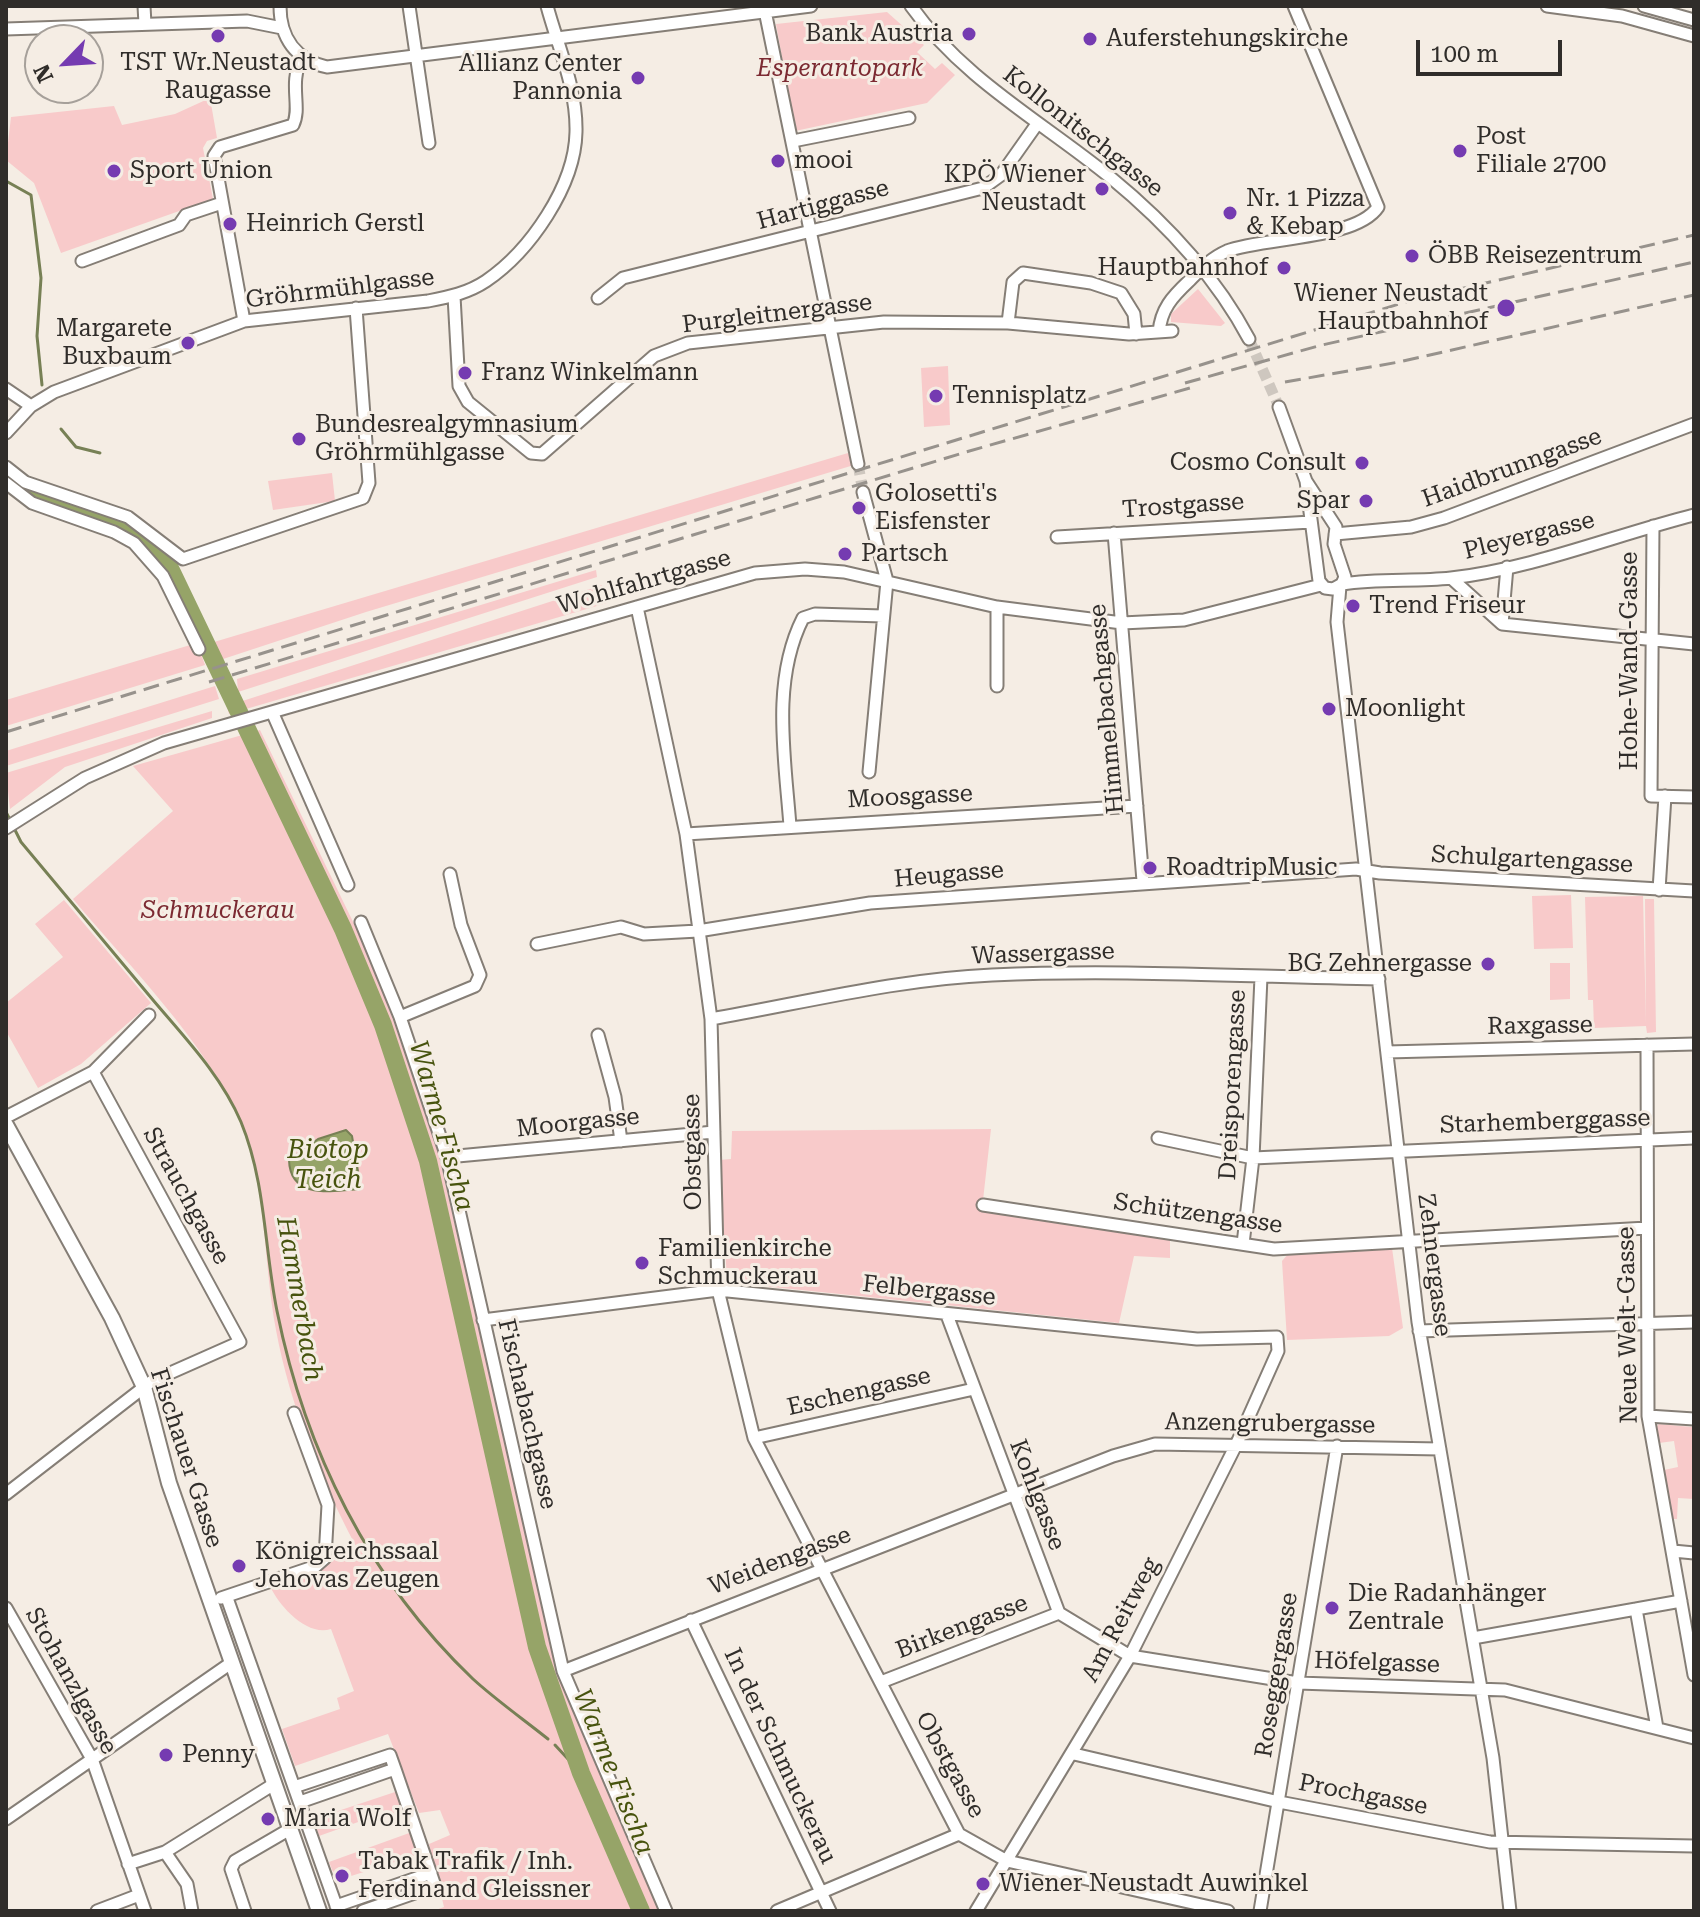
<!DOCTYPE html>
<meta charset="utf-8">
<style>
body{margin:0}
#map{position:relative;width:1700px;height:1917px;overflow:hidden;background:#f5ede4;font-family:"Roboto Serif",serif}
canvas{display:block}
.frame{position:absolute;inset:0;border:8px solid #302d2a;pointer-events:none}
.north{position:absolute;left:24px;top:24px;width:80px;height:80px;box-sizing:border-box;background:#f5ede4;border:2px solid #a6a09a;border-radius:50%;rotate:245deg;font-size:22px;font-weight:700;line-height:32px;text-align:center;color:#302d2a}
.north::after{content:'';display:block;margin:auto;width:28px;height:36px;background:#753bb1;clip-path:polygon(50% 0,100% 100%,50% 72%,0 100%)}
.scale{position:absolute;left:1416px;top:40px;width:146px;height:36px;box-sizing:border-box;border:4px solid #302d2a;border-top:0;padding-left:10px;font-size:24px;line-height:28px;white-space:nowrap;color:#302d2a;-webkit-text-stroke:6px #f5ede4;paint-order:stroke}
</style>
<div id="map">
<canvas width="1700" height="1917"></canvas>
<div class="frame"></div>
<div class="north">N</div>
<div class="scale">100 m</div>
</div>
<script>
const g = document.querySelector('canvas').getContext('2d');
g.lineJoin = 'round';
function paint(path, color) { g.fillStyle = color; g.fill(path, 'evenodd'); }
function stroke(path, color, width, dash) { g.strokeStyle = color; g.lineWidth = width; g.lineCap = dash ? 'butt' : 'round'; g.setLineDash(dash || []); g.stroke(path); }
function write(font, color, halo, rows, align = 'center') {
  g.font = font + ' "Roboto Serif",serif'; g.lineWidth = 6; g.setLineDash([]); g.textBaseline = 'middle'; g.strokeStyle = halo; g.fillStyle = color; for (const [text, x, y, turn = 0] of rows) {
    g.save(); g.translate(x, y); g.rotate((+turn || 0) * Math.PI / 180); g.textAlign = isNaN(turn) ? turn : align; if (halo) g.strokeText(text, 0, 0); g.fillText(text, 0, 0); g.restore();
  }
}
paint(new Path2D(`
 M887,12l37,33 -7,7 18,17 7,-6 13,12 -28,28 -132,28 -19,-107z
 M210,98l7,40 -10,3 -4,7 10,51 -152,54 -27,-70 -28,-23 5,-43 103,-11 8,19 53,-11z
 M1198,289l27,34 -4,3 -50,-4v-8z
 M948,366l2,59 -26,2 -3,-59z
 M848,453l6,12 -488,147 -149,49 -3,-19z
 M332,473l3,28 -62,9 -5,-29z
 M596,570l1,7 -359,115 -1,-13z
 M602,585l5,18 -378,111 -2,-8z
 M197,643l8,22 -199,61v-26z
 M215,686l4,13 -213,67v-15z
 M212,711v7l-147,49 -55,42 -4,-36z
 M260,730l113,233 62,176 122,527 104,245h-228l11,-4 -15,-63 21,-9 -10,-25 -21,3 -31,-79 -93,32 -13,-37 58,-20 -3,-11 17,-7 -23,-62c-24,8 -52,-23 -61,-43l88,-36c-37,-69 -68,-144 -82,-220 -13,-68 -9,-145 -36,-209 -35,-80 -111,-155 -167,-222l100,-88 -40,-45z
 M1571,895l2,53 -39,1 -2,-53z
 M1643,896l3,128 -1,-125h9l2,133 -9,1 -1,-7 -52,2 -1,-28h-5l-3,-103z
 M64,900l87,103 -70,61 -43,24 -32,-57v-28l57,-46 -28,-33z
 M1550,963h20v36l-20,1z
 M991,1129l-9,80 188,31v18l-36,-2 -15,67 -385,-40 -7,-5 -8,-118 12,-1 1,-28z
 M1392,1248l11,80 -14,8 -102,4 -5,-79 7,-8z
 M1659,1424l33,3 2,72 -16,-1 -1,21h-6l-7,-49 14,-3 -4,-26 -15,2 -3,-16z
 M398,1791l6,20 -13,4 -2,-4 -70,25 -5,-17z
 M412,1832l8,22 -72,23 -3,-9 -12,4 -4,-10z`), '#f8caca');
const water = new Path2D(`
 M346,1130l6,6 9,53c-28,2 -71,11 -72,-29l29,-21z`);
paint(water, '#96a468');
stroke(water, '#778055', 2);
stroke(new Path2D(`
 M6,181l25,14 10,83 -4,58 5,49
 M61,429l15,18 24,6
 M6,812l15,30c44,53 88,105 132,158 32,38 68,75 88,122 25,61 23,125 36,189 28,139 92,269 196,368 23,21 50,40 75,60
 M555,1745l26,28`), '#778055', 3);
stroke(new Path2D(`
 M8,475c52,38 112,33 157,83l178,371 40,96 45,136 109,486 44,126 60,138`), '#96a468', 18);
stroke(new Path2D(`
 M1249,339l30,68
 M858,464l5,28`), '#cec7bf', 11, [11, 5.5]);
const minor = new Path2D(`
 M144,6l1,18
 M280,6c0,32 16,54 47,61l484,-61
 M409,6l20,137
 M764,6l94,458
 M911,6c52,73 130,115 199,171 55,45 106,100 139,162
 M1547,6l75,10 72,20
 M1644,6l50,14
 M6,29l241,-8 35,7
 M793,141l116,-23
 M82,261l97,-36 7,-10 36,-12
 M454,296l5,90 9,16 63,51 11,1 112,-98 34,-13 196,-21 124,1 121,11 43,-3
 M598,298l25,-20 360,-90 18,-13 36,-51
 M244,321l-30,-165 6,-9 73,-22c9,-18 -5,-41 9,-68
 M1008,323l5,-41 10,-9 68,10 30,10 13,21 2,20
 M1159,332c2,-23 13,-35 30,-51 12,-12 22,-23 38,-30 36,-14 129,-11 151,-44l-84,-201
 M6,389l25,17
 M1279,407l27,74 13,100 6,7 8,1 9,-5 3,-7 -11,-33 2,-17 -30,-46
 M6,433l25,-27 23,-14 190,-71 184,-20c21,-4 40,-8 58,-20 44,-30 89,-95 90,-149 1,-44 -18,-85 -29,-126
 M6,467l19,15 103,35 55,42 180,-61 6,-15 -13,-175
 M6,483l26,20 82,29 20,11 29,33 36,73
 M863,492l24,89 -18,191
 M1653,526l-2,270 43,1
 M1114,533l29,348
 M1335,534l76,-7 33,-9 250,-94
 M1057,537l254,-15
 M1451,578l51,46 192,20
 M1342,584c36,-6 73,-2 109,-6 80,-9 164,-43 243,-63
 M1340,586l-3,36 81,700 75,436 17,153
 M637,607l49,227 25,185 7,271 36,148 205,396 48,27 221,50
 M1502,624l5,-57
 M997,686v-79
 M273,714l75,171
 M790,826c-5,-68 -19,-145 13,-208l12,-4 68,2
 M6,828l79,-50 79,-35 591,-170 50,-4 39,3 153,35 125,16 62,-3 137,-35
 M686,834l451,-28
 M1659,890l6,-94
 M361,922l39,95 47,140 116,514 103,240
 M537,944l84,-17 23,7 54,-3 172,-28 486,-34 24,4 314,18
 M400,1017l75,-31 5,-11 -19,-50 -11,-51
 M711,1019c92,-16 187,-40 281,-44 129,-6 258,2 387,4
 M598,1035l17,62 6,44
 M1647,1045l1,371 46,259
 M1387,1052l307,-8
 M6,1117l87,-45 56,-57
 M1158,1138l95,20 441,-20
 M447,1157l267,-25
 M983,1205l291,44 373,-21
 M1243,1244l10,-86 8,-181
 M947,1315l112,298 71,43 168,27 207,7 189,48
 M483,1320l235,-30 479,49 80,-2 1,14 -41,92 -107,213 -154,255
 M1419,1331l275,-9
 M1648,1416l46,3
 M754,1438l220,-49
 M6,1494l146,-113 88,-39 -147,-270
 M1673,1551l21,2
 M221,1598l95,-32 9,-8 3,-53 -34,-92
 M227,1598l111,313
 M6,1608l86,151 53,152
 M1636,1609l21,119
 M691,1620l139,291
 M1473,1638l208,-37
 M563,1671l550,-215 42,-12 285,5
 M881,1682l178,-69
 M1074,1754l205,48 211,40 204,4
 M294,1787l96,-32 5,14 -95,33
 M6,1819l225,-156
 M165,1852l22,32 5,27
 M128,1864l37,-12 109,-68
 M336,1906l95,-33
 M97,1911l42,-16
 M245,1911l-14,-42 4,-8 55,-32
 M363,1911l72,-25 -40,-117
 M777,1911l182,-77
 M1260,1911l77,-465`);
const major = new Path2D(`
 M6,1125l106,193 32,69 25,96 150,428`);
stroke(minor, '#857e76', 15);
stroke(major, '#857e76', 18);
stroke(minor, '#fff', 11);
stroke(major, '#fff', 14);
stroke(new Path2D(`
 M1285,382l114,-20 295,-67
 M1185,383l137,-38 372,-83
 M209,682l757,-230 231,-66
 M6,732l1406,-432 282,-65`), '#97928c', 3, [16, 8]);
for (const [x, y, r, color] of [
 [969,34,8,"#753bb1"],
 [218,36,8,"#753bb1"],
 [1090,39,8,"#753bb1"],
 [638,78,8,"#753bb1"],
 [1460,151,8,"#753bb1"],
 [778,161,8,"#753bb1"],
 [114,171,8,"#753bb1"],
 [1102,189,8,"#753bb1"],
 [1230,213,8,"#753bb1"],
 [230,224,8,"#753bb1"],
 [1412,256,8,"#753bb1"],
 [1284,268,8,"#753bb1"],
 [1506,308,10,"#753bb1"],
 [188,343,8,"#753bb1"],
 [465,373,8,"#753bb1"],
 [936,396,8,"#753bb1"],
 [299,439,8,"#753bb1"],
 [1362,463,8,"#753bb1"],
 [1366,501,8,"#753bb1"],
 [859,508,8,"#753bb1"],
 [845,554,8,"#753bb1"],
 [1353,606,8,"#753bb1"],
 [1329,709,8,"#753bb1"],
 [1150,868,8,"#753bb1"],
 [1488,964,8,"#753bb1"],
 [642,1263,8,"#753bb1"],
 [239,1566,8,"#753bb1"],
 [1332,1608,8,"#753bb1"],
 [166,1755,8,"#753bb1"],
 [268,1819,8,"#753bb1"],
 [342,1876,8,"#753bb1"],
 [983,1884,8,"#753bb1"]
]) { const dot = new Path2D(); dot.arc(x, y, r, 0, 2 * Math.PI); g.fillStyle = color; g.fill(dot); stroke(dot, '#f5ede4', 3); }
write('24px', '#302d2a', '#f5ede4', [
 ["Bank Austria",953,34,"right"],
 ["Auferstehungskirche",1106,39],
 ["TST Wr.Neustadt",218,63,"center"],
 ["Raugasse",218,91,"center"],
 ["Allianz Center",622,64,"right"],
 ["Pannonia",622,92,"right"],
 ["Post",1476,137],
 ["Filiale 2700",1476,165],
 ["mooi",794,161],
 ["Sport Union",130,171],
 ["KPÖ Wiener",1086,175,"right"],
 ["Neustadt",1086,203,"right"],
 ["Nr. 1 Pizza",1246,199],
 ["& Kebap",1246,227],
 ["Heinrich Gerstl",246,224],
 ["ÖBB Reisezentrum",1428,256],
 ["Hauptbahnhof",1268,268,"right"],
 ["Wiener Neustadt",1488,294,"right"],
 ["Hauptbahnhof",1488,322,"right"],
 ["Margarete",172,329,"right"],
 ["Buxbaum",172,357,"right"],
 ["Franz Winkelmann",481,373],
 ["Tennisplatz",952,396],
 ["Bundesrealgymnasium",315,425],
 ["Gröhrmühlgasse",315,453],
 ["Cosmo Consult",1346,463,"right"],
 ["Golosetti's",875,494],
 ["Eisfenster",875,522],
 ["Spar",1350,501,"right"],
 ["Partsch",861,554],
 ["Trend Friseur",1369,606],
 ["Moonlight",1345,709],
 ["RoadtripMusic",1166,868],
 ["BG Zehnergasse",1472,964,"right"],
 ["Familienkirche",658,1249],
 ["Schmuckerau",658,1277],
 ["Königreichssaal",255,1552],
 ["Jehovas Zeugen",255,1580],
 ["Die Radanhänger",1348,1594],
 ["Zentrale",1348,1622],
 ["Penny",182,1755],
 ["Maria Wolf",284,1819],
 ["Tabak Trafik / Inh.",358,1862],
 ["Ferdinand Gleissner",358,1890],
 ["Wiener Neustadt Auwinkel",999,1884]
], 'left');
write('italic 24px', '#7c2a32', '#f5ede4', [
 ["Esperantopark",840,69],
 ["Schmuckerau",218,911]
]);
write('24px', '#302d2a', '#f5ede4', [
 ["Kollonitschgasse",1083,132,38],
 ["Hartiggasse",823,205,-15],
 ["Gröhrmühlgasse",340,289,-7],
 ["Purgleitnergasse",777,314,-7],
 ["Haidbrunngasse",1512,468,-20],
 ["Trostgasse",1183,506,-4],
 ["Pleyergasse",1529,536,-14],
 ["Wohlfahrtgasse",644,582,-16],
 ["Hohe-Wand-Gasse",1630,661,-90],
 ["Himmelbachgasse",1107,709,-95],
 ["Moosgasse",910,797,-3],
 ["Schulgartengasse",1532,860,3],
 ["Heugasse",949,875,-5],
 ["Wassergasse",1043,954,-2],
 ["Raxgasse",1540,1026,-1],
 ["Dreisporengasse",1233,1085,-87],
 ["Starhemberggasse",1545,1122,-2],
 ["Moorgasse",578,1123,-6],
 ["Obstgasse",693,1152,-91],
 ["Strauchgasse",186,1196,61],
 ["Schützengasse",1198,1214,8],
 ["Zehnergasse",1434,1265,83],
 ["Felbergasse",929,1291,6],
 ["Neue Welt-Gasse",1628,1325,-91],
 ["Eschengasse",859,1392,-13],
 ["Fischabachgasse",527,1414,77],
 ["Anzengrubergasse",1270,1424,1],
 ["Fischauer Gasse",186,1458,72],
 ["Kohlgasse",1037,1495,69],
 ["Weidengasse",780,1561,-21],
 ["Am Reitweg",1121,1620,-62],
 ["Birkengasse",962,1627,-21],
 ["Höfelgasse",1377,1663,2],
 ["Roseggergasse",1277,1675,-81],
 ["Stohanzlgasse",71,1681,61],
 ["In der Schmuckerau",780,1756,65],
 ["Obstgasse",950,1765,61],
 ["Prochgasse",1363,1795,11]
]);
write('italic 26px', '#47530e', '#f5ede4', [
 ["Warme Fischa",441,1126,74],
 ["Biotop",328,1150],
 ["Teich",328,1180],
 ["Hammerbach",299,1299,80],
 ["Warme Fischa",613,1772,68]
]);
</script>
